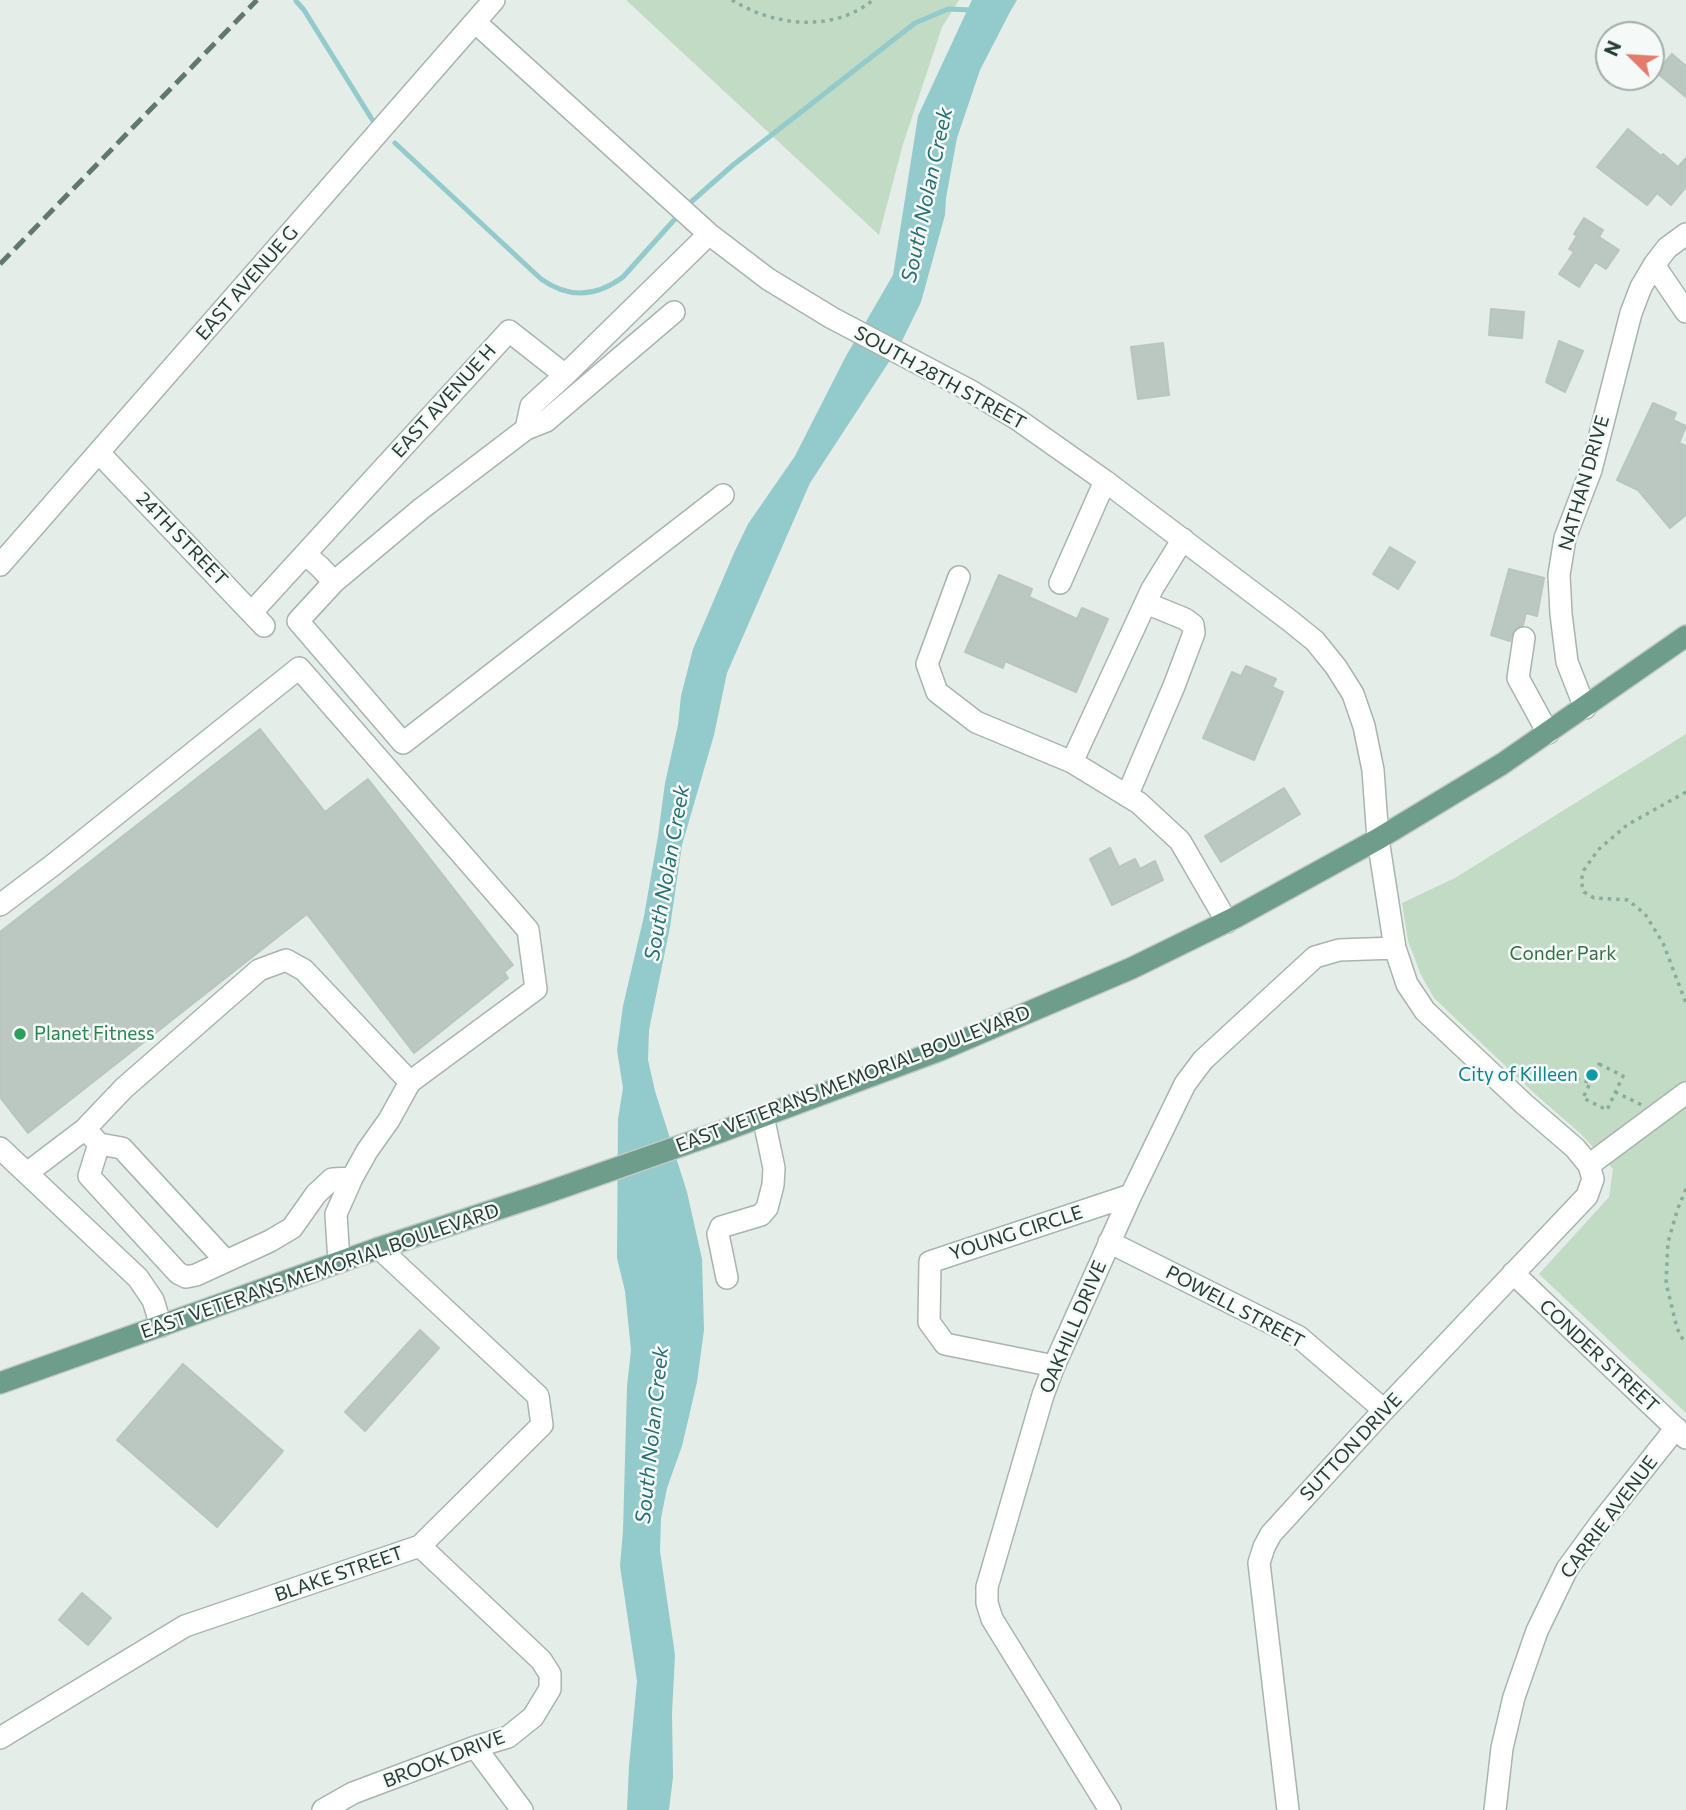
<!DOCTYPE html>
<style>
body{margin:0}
#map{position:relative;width:1686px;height:1810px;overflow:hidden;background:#e5ede8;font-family:Commissioner,sans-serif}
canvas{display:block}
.north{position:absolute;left:1595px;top:21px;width:70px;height:70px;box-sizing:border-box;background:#f5f9f7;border:2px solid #a2aea9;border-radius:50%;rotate:294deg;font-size:19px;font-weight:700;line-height:28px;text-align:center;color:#263d34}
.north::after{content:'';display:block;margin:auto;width:24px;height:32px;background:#e47a6c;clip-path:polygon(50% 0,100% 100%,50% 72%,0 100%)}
</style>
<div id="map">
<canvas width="1686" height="1810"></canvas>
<div class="north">N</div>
</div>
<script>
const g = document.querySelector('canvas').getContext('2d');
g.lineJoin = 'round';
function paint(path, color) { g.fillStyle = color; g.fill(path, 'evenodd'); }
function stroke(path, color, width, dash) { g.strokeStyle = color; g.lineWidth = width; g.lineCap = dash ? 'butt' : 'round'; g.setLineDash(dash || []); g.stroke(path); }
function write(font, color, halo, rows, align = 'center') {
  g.font = font + ' Commissioner,sans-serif'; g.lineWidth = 5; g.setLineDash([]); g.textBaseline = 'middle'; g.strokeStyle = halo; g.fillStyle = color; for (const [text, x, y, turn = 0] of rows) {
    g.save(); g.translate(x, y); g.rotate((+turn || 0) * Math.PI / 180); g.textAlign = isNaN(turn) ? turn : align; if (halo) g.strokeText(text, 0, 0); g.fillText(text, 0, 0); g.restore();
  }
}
paint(new Path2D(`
 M626,0h333l-17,27 -39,117 -24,91z
 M1686,734v679l-147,-139 70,-77 4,-28 -32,-35 -46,-40 -101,-96 -13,-23 -13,-34 -6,-38 53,-25z`), '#c1dbc4');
paint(new Path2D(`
 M972,0h45l-7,12 -30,58 -23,68 -11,60 -1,17 -24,87 -21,43 -90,138 -83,190 -13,62 -32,110 -12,82 -21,103 -1,30 7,31 32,101 15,67 2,71 -7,52 -15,64 -15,42 -6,30 -1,33 15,104 -3,58 1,64 -4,33h-42l2,-44 8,-85 -17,-115 3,-35 4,-145 4,-36 -6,-59 -8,-33 1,-139 5,-31 -6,-38 6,-44 21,-90 14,-80 7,-53 13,-58 3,-29 12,-47 41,-96 14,-29 47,-68 51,-100 47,-81 25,-159z`), '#93cacb');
stroke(new Path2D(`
 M296,1l8,9 69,111
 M395,143l146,136c28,20 55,18 82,-2l52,-58
 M691,202l42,-37 182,-142 33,-14 24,1`), '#93cacb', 5);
const building = new Path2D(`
 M1672,54l14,12v31l-30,-25z
 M1628,129l33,27 2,-2 15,13 8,-9v29l-15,18 -14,-12 -10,12 -50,-38z
 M1584,218l19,12 -4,7 20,13 -13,19 -11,-7 -16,25 -20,-13 15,-22 -5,-3 8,-13 -3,-2z
 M1491,309l33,3 -2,26 -33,-3z
 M1559,341l24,10 -18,41 -19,-10z
 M1163,343l6,52 -31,4 -7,-52z
 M1653,403l23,10 -3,7 13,6 -7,17 7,3v69l-16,13 -32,-38 -21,-10z
 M1390,547l25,15 -17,27 -25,-15z
 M1509,569l35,9 -7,38 -11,-3 -3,12 -9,4 -4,12 -19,-6z
 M999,575l33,14 -3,8 48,22 5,-11 26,11 -32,73 -71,-31 -2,7 -38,-16z
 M1246,666l30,13 -4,8 11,5 -29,68 -51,-22 29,-66 9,4z
 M260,729l65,83 43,-33 145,186 -9,7 4,6 -94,75 -107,-139 -279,219 -28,-36v-165z
 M1284,788l16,26 -79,48 -16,-26z
 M1110,848l9,19 16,-8 5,10 15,-8 8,19 -51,25 -22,-46z
 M420,1330l19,18 -74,83 -20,-19z
 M183,1364l100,87 -66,76 -100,-87z
 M82,1593l29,25 -23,27 -29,-25z`);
paint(building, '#bbc7c1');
stroke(building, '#b8c6be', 2);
const minor = new Path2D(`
 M475,22l234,212 59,45 64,39 137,72 48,29 88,62 184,139 26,21 21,26 17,27 11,32 9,44 5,69 17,109 12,36 18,27 99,93 51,44 14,17 4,14 -6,17 -203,214 -113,124 -7,13 -5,16 29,247
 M1654,265l32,47
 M526,429l20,-8 128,-109
 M99,453l165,173
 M305,554l15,13 14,15 -36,39 105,122 320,-248
 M0,565l494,-565
 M959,577l-32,87 10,28 39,30 96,40 80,-173 31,-50
 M334,582l87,-73 105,-80 5,-23 34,-31
 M1060,583l45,-102
 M252,612l257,-281 56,44 144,-141
 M1524,638l-6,40 30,55
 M1585,708l-18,-46 -6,-48 -2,-39 6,-37 26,-68 40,-157 10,-26 13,-22 13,-17 19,-14
 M1072,762l67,41 41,38 47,81
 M1127,796l47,-110 20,-53 -1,-8 -8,-6 -39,-16
 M0,905l53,-40 246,-197 229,262 8,59 -126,93
 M90,1134l9,10 23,4 104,113
 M99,1144l-10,32 89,97 8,4 10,-2 74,-34 22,-13 24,-34 16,-15 20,-1
 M0,1148l138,130 15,22 8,26
 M1589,1165l97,-72
 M27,1173l58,-44 39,-41 135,-118 27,-10 18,10 106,112 -21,38 -22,31 -15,27 -16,36 3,48
 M1109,1242l190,95 85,73
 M1513,1273l173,165
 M727,1278l-9,-44 3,-7 40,-12 6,-7 6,-23 1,-17 -11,-52
 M1054,1366l-109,-22 -16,-22 1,-60 201,-67
 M0,1738l185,-112 235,-80 122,-121 -4,-29 -159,-148
 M475,1747l47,63
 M323,1810l30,-17 122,-46 33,-10 25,-20 17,-28v-15l-9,-14 -121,-114
 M1110,1810l-118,-191 -5,-16v-16l56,-192 11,-29 77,-171 54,-111 18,-24 112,-103 24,-7 56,-2
 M1495,1810l7,-62 12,-51 23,-66 30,-62 35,-48 74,-93`);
const major = new Path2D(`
 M0,1383l379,-135 161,-53 180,-63 218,-81 194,-83 104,-51 142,-78 124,-75 184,-128`);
stroke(minor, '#a8b5ae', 24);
stroke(major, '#c2c9c6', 24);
stroke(new Path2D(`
 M732,0c41,26 101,33 141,0
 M1686,792l-59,33 -29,25 -14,20 -3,11 3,11 10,6 34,2 17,14 18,29 23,60
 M1599,1064l24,12 -16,34 -24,-12z
 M1551,1075l39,7
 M1615,1092l27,13
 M1686,1189l-8,19 -10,34 -2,41 11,45 5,10 4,3`), '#89ad9d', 3.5, [3.5, 5]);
stroke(minor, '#fff', 21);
stroke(major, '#6e9d8b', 21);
stroke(new Path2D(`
 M0,264l257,-264`), '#61786f', 5, [14, 7]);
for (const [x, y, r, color] of [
 [20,1034,7,"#2e9e5b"],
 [1592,1075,7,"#0f9aa8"]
]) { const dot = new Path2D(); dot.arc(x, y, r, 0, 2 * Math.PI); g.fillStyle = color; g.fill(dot); stroke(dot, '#f5f9f7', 2.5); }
write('19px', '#263d34', '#f5f9f7', [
 ["EAST AVENUE G",247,283,-49],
 ["SOUTH 28TH STREET",940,378,29],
 ["EAST AVENUE H",444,401,-48],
 ["NATHAN DRIVE",1584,483,-74],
 ["24TH STREET",182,539,46],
 ["EAST VETERANS MEMORIAL BOULEVARD",853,1079,-21],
 ["YOUNG CIRCLE",1016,1233,-18],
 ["EAST VETERANS MEMORIAL BOULEVARD",320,1271,-19],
 ["POWELL STREET",1235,1307,28],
 ["OAKHILL DRIVE",1073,1327,-67],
 ["CONDER STREET",1599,1356,43],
 ["SUTTON DRIVE",1351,1447,-47],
 ["CARRIE AVENUE",1609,1517,-53],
 ["BLAKE STREET",339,1574,-19],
 ["BROOK DRIVE",444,1759,-21]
]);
write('19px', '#347043', '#f5f9f7', [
 ["Conder Park",1563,954]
]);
write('19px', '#27864d', '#f5f9f7', [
 ["Planet Fitness",34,1034]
], 'left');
write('19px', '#0d838f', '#f5f9f7', [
 ["City of Killeen",1578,1075]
], 'right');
write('italic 21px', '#267073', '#f5f9f7', [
 ["South Nolan Creek",927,195,-78],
 ["South Nolan Creek",667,873,-80],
 ["South Nolan Creek",652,1435,-84]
]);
</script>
